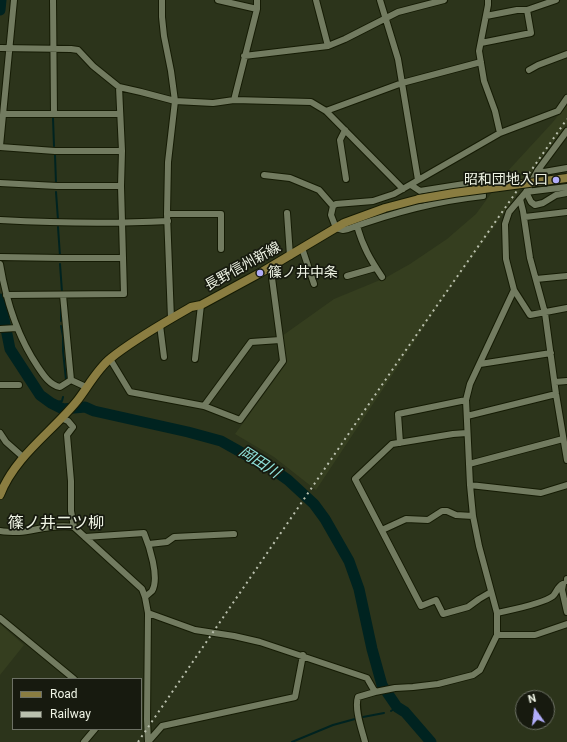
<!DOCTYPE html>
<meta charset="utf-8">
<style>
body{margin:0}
#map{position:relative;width:567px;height:742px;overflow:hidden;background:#2c341b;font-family:Roboto,sans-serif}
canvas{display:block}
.legend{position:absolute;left:12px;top:678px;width:130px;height:52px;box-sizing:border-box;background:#171a0f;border:1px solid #6d7165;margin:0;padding:5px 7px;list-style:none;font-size:12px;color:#eff4e5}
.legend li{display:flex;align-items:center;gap:8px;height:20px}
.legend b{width:20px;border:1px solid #6d7165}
.north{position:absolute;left:515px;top:690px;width:40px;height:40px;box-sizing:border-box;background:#171a0f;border:1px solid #6d7165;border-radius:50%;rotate:346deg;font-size:11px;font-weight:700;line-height:16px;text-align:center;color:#eff4e5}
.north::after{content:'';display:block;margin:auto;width:14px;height:18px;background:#b1adfa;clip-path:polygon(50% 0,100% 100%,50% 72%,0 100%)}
</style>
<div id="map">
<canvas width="567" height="742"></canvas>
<ul class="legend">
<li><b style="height:5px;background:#8a7d41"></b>Road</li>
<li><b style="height:5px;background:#bac0ae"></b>Railway</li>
</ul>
<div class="north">N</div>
</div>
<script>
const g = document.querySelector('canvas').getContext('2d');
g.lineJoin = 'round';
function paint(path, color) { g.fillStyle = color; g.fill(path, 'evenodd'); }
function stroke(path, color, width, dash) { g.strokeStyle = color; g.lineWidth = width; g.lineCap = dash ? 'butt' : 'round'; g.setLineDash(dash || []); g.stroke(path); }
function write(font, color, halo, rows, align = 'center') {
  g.font = font + ' Roboto,"Noto Sans JP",sans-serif'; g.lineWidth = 3.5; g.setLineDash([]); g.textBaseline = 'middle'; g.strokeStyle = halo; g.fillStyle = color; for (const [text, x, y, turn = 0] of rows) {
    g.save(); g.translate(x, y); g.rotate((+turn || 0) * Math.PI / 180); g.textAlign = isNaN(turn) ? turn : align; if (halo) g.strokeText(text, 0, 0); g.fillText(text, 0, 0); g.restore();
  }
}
paint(new Path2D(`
 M567,104v20l-127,179 -124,187 -42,-33 -39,-23 51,-70 -4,-28 52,-37 51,-21 25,-14 37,-25 29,-25 30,-41 47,-51z
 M0,624l24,21 -24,30z`), '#353e1f');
stroke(new Path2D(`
 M53,118l1,28
 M55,155l1,28
 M56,192l2,28
 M58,227l2,29
 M60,264l2,28
 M61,321v-20
 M61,326l2,10v15l3,29
 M51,403l11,-2 1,-4
 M391,711l6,-4
 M363,717l21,-4
 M292,742l41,-17 22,-6`), '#002320', 2);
stroke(new Path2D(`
 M0,10l1,-10
 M0,299l10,50 30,46 11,8 12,6 22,-2 9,4 94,21 33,9 25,14 18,8 24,17 26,24 11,15 24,42 10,28 13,60 10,36 15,22 8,5 26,30`), '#002320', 11);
const minor = new Path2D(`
 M53,0l1,114
 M162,0v17l2,19 7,35 4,30 -7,61 -1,52 4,105
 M218,0l39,9
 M316,0l12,46
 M380,0l18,59 20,121
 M486,16l31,-6h10l29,-10
 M481,43l50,-10 -4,-23
 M0,48l71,1 7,1 15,16 26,21 22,5 34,9 38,2 21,-3 77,2 15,9 77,78
 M244,56l84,-10 17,-7 53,-27 46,-12
 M529,70l9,-5 29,-11
 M234,100l23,-91v-9
 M326,111l76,-28 79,-21
 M4,114h116
 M345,130l-5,10 6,39
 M567,131l-29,39 -12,22 -17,20 -4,12 1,35 8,31 16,25 37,-7
 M500,133l58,-22 9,-13
 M0,146l14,-146
 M0,147l55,4h67
 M538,170l6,2 23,-4
 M264,175l26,3 29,12 14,16
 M482,181l1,15c-47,5 -91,17 -135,33l-5,1 -7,-2 -5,-13 2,-9 3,-2 37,-3 21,-7 106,-61 -5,-22 -11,-30 -5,-30 9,-46v-5
 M0,183l57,3h64
 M411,185l9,6 76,-12
 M526,192l5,10 4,3 8,-2 13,-8 11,-2
 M526,192l41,-5
 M520,199l3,12 7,47 15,55 11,81 11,66
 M287,213l3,43
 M167,214h54v35
 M525,217l42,-5
 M0,220c56,3 111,4 168,1
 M357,226c6,21 13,33 25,51
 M302,248l12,36
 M0,257l62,1h60
 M0,264c6,36 17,72 38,103 6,9 12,18 22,20l11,-7
 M347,276l28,-8
 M536,279l31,-3
 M6,295l118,-1 -3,-108 1,-35 -3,-64
 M63,295l8,85
 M160,325l4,32
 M0,329l17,-1
 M110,359l20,33 74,14 36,14 43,-59 -11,-83v-12
 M195,359l6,-54
 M480,364l71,-11
 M71,380l15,7
 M555,382l12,-1
 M0,385h19
 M204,406l47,-64 29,-2
 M467,416l89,-22
 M61,418l7,3 5,6 -6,8 4,46v30l3,16
 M0,433l6,9 17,15
 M467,433l-14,1 -61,10 -37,35 66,127 15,-6 7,14 25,-7 11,-8 12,-7
 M400,443l-2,-29 68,-14 4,-16 44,-94
 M469,464l94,-25
 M470,485l71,8 26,-8
 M382,530l24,-11 22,1 14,-9h5l9,4 17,1
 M0,531c6,1 13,1 19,1 18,-2 37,-8 55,-5l68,62 3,8 3,16 -1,106 1,23
 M85,537l59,-4c5,12 16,45 8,58 -2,2 -5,4 -7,6
 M149,544l18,-2 7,-5 60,-3
 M567,579v2
 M148,613l47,17 39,6 26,6 107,36 8,14
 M497,613c13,-3 46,-9 56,-17 4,-4 4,-9 10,-12l-1,6 5,22
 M0,618l74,61
 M497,635h38l32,-11
 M84,742l11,-13
 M148,742l14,-16 133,-29 8,-42
 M365,742c-3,-12 -11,-33 -7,-45l17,-5 20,-4 18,-1 25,-3 35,-9 7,-5 17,-35v-22l-18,-67 -6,-30 -3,-31 -4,-85`);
const major = new Path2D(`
 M0,495c15,-39 52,-63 77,-94 11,-14 20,-32 34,-43 25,-20 53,-35 80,-51l10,-2 59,-32 84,-50 41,-15 34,-9`);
stroke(minor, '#151b04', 8);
stroke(major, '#151b04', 10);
stroke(minor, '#727b60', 6);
stroke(major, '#8a7d41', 8);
stroke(new Path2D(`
 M138,742l261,-382 168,-241`), '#bac0ae', 2, [2, 4]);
const majorBridge = new Path2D(`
 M419,199l35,-6 113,-15`);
stroke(majorBridge, '#151b04', 10, []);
stroke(majorBridge, '#8a7d41', 8);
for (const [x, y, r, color] of [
 [556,180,4,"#b1adfa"],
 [260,273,4,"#b1adfa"]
]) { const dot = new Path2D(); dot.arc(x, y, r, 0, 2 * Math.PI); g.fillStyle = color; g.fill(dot); stroke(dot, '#171a0f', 1.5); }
write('14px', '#eff4e5', '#171a0f', [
 ["昭和団地入口",548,180],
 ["篠ノ井中条",268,273,"left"]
], 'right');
write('14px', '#eff4e5', '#171a0f', [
 ["長野信州新線",243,267,-29]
]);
write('italic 15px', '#90e2db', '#171a0f', [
 ["岡田川",259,463,33]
]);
write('16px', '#eff4e5', '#171a0f', [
 ["篠ノ井二ツ柳",56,524]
]);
</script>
